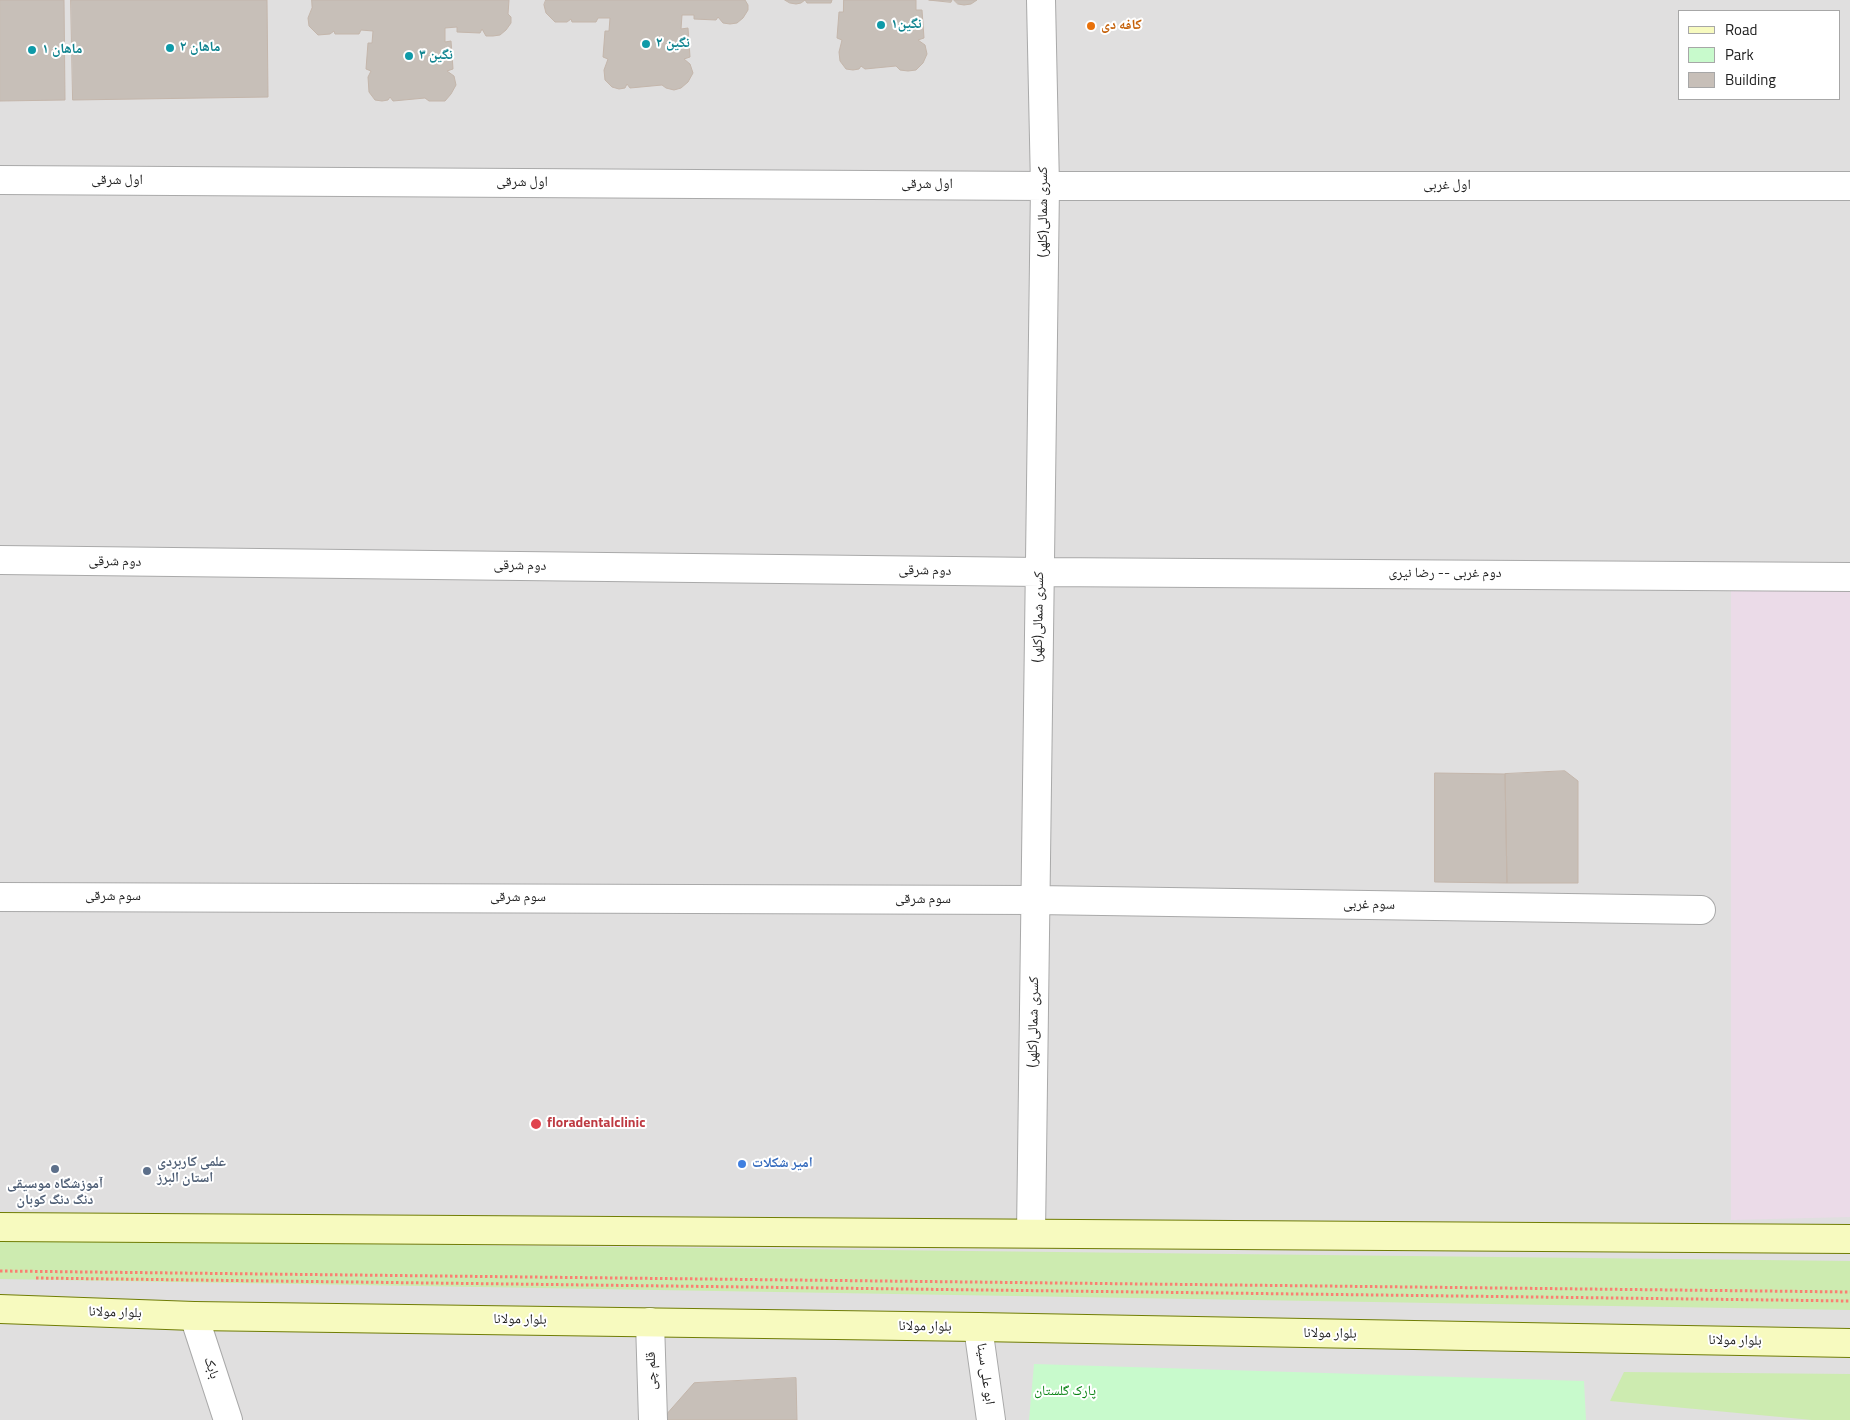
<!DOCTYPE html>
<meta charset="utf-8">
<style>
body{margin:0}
#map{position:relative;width:1850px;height:1420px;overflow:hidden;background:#f2efe9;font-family:"Titillium Web",sans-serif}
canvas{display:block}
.legend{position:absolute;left:1678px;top:10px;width:162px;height:90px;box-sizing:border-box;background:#fff;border:1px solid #a7a7a7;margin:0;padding:6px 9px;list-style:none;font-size:15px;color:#222}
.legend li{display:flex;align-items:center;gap:10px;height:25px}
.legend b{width:25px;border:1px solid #a7a7a7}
</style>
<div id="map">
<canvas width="1850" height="1420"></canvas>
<ul class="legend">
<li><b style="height:6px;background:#f7fabf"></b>Road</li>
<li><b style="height:14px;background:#c8facc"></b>Park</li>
<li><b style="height:14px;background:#c7bfb8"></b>Building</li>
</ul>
</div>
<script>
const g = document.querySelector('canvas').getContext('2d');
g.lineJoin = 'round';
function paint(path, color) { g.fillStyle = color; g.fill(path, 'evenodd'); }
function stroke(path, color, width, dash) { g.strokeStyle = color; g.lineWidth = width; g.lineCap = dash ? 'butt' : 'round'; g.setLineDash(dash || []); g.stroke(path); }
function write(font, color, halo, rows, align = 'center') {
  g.font = font + ' "Titillium Web","Noto Naskh Arabic",sans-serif'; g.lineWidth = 4; g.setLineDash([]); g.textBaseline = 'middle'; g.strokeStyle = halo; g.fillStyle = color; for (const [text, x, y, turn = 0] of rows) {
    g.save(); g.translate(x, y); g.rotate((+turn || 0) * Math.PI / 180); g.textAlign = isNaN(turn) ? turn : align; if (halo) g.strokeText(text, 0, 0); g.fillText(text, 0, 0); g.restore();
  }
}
paint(new Path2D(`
 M0,0h1850v1420h-1850zM1679,11h160v88h-160z`), '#e0dfdf');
paint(new Path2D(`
 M1731,576l119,1v640l-119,3z`), '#ebdbe8');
paint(new Path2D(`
 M0,1240l1850,21v49l-1850,-31z
 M1624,1372l226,2v46h-38l-202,-19z`), '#cdebb0');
paint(new Path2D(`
 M1034,1364l550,17 2,39h-557z`), '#c8facc');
const building = new Path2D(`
 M0,0h64l1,100 -65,1z
 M71,0h196l1,97 -195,3z
 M312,0h197l-1,14 3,3v6l-5,7 -6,5 -7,1h-7l-4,-7 -2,4 -23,-1v-5l-12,1v14l6,-1 2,28 -6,2 7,5 2,9 -5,9 -6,7h-16l-4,-3 -32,3 -3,-4 -2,3 -6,1 -7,-1 -6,-8 -1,-15 3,-6 -5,-2 2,-26h4l1,-12 -12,-1 -2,4h-24l-1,-3 -4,3 -12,1 -9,-9 -1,-8 4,-10z
 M546,0h199l3,5v5l-5,8 -6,5 -7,1 -7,-1 -5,-6 -2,3 -22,-1v-4h-12l-1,14 7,-1 2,29 -6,2 6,5 3,9 -5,9 -7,6 -7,2 -8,-2 -4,-3 -32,3 -3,-4 -2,4 -6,1 -7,-2 -7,-7 -1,-10 4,-11 -5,-2 2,-26h4l1,-13h-12l-2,4h-24l-1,-3 -4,3h-12l-9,-9 -2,-8z
 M785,0h47l-1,3h-24l-2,-3 -4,3 -5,1 -6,-1z
 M844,0h72v10h6l2,28 -6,2 7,5 2,9 -4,9 -7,7 -8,1 -8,-1 -4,-4 -31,3 -4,-3 -2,3 -6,1 -7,-1 -6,-8 -1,-9 3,-12 -5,-2 2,-26h4z
 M929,0h23l-1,2z
 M954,0h23l-6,4 -7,1 -6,-1z
 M1565,771l13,10v102h-71l-2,-109z
 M1435,773l70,1 2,109 -72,-1z
 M796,1378l1,42h-131l-1,-4 29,-33z`);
paint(building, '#c7bfb8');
stroke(building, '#c4b6ab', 1);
const minor = new Path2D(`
 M0,180l1045,6h805
 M0,560l1040,12 810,5
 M0,897l1036,3 665,10
 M1031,1233l14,-1047 -4,-186
 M194,1316l34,104
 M650,1322l3,98
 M978,1327l13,93`);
const secondary = new Path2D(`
 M0,1227l1850,12
 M0,1309l194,7 784,11 872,16`);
stroke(minor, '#a9a9a9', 30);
stroke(secondary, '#707d05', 30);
stroke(new Path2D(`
 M0,1271l1850,21
 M36,1278l1814,23`), '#fa8072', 3, [2.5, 2.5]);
stroke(minor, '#fff', 28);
stroke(secondary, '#f7fabf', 28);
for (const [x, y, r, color] of [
 [881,25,5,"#0f9aa8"],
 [1091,26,5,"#e8710a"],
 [646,44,5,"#0f9aa8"],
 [170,48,5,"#0f9aa8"],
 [32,50,5,"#0f9aa8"],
 [409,56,5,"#0f9aa8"],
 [536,1124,6,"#e0444e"],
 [742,1164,5,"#3f7fe0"],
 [55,1169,5,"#5c6f8a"],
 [147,1171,5,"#5c6f8a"]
]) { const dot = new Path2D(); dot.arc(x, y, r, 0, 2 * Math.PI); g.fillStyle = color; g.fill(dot); stroke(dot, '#fff', 2); }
write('bold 14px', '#0d838f', '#fff', [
 ["نگین۱",891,25],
 ["نگین ۲",656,44],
 ["ماهان ۲",180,48],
 ["ماهان ۱",42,50],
 ["نگین ۳",419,56]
], 'left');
write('bold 14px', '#c56008', '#fff', [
 ["کافه دی",1101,26]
], 'left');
write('14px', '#222', '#fff', [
 ["اول شرقی",117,181],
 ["اول شرقی",522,183],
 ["اول شرقی",927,185],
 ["اول غربی",1447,186],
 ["کسری شمالی(کلهر)",1044,212,-90],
 ["دوم شرقی",115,562,1],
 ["دوم شرقی",520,566,1],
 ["دوم شرقی",925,571,1],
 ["دوم غربی -- رضا نیری",1445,574],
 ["کسری شمالی(کلهر)",1039,617,-89],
 ["سوم شرقی",113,897],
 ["سوم شرقی",518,898],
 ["سوم شرقی",923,900],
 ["سوم غربی",1369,905,1],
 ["کسری شمالی(کلهر)",1034,1022,-89],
 ["بلوار مولانا",115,1313,2],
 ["بلوار مولانا",520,1320,1],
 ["بلوار مولانا",925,1327,1],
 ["بلوار مولانا",1330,1334,1],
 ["بلوار مولانا",1735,1341,1],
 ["بابک",211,1368,72],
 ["قلم چی",652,1371,-92],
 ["ابو علی سینا",985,1374,82]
]);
write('bold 14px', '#be3a42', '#fff', [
 ["floradentalclinic",547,1124]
], 'left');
write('bold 14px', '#4e5e75', '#fff', [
 ["علمی کاربردی",157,1163],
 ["استان البرز",157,1179],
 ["آموزشگاه موسيقى",55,1185,"center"],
 ["دنگ دنگ كوبان",55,1201,"center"]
], 'left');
write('bold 14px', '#366cbe', '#fff', [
 ["امیر شکلات",752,1164]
], 'left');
write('14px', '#0c8416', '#fff', [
 ["پارک گلستان",1065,1392]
]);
</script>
